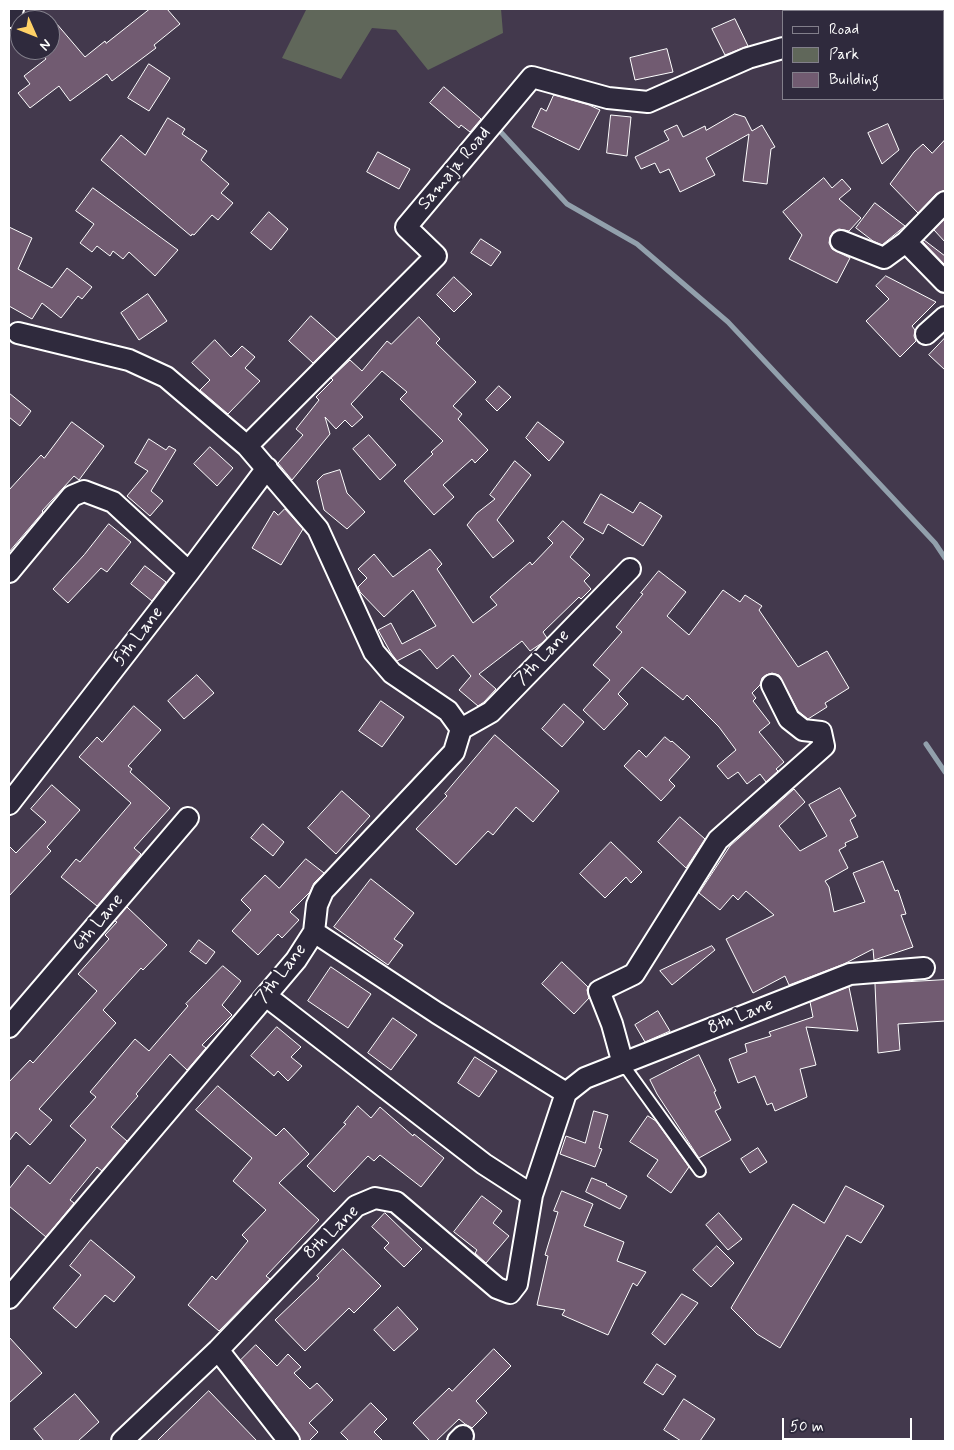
<!DOCTYPE html>
<style>
body{margin:0}
#map{position:relative;width:954px;height:1450px;overflow:hidden;background:#43394d;font-family:Mynerve,sans-serif}
canvas{display:block}
.frame{position:absolute;inset:0;border:10px solid #fff;pointer-events:none}
.legend{position:absolute;left:782px;top:10px;width:162px;height:90px;box-sizing:border-box;background:#2f2a3d;border:1px solid #827f8b;margin:0;padding:6px 9px;list-style:none;font-size:15px;color:#fff}
.legend li{display:flex;align-items:center;gap:10px;height:25px}
.legend b{width:25px;border:1px solid #827f8b}
.north{position:absolute;left:10px;top:10px;width:50px;height:50px;box-sizing:border-box;background:#2f2a3d;border:1px solid #827f8b;border-radius:50%;rotate:134deg;font-size:14px;font-weight:700;line-height:20px;text-align:center;color:#fff}
.north::after{content:'';display:block;margin:auto;width:18px;height:22px;background:#ffd166;clip-path:polygon(50% 0,100% 100%,50% 72%,0 100%)}
.scale{position:absolute;left:782px;top:1418px;width:130px;height:22px;box-sizing:border-box;border:2px solid #fff;border-top:0;padding-left:6px;font-size:15px;line-height:18px;white-space:nowrap;color:#fff;-webkit-text-stroke:4px #2f2a3d;paint-order:stroke}
</style>
<div id="map">
<canvas width="954" height="1450"></canvas>
<div class="frame"></div>
<ul class="legend">
<li><b style="height:6px;background:#2f2a3d"></b>Road</li>
<li><b style="height:14px;background:#60675a"></b>Park</li>
<li><b style="height:14px;background:#715b71"></b>Building</li>
</ul>
<div class="north">N</div>
<div class="scale">50 m</div>
</div>
<script>
const g = document.querySelector('canvas').getContext('2d');
g.lineJoin = 'round';
function paint(path, color) { g.fillStyle = color; g.fill(path, 'evenodd'); }
function stroke(path, color, width, dash) { g.strokeStyle = color; g.lineWidth = width; g.lineCap = dash ? 'butt' : 'round'; g.setLineDash(dash || []); g.stroke(path); }
function write(font, color, halo, rows, align = 'center') {
  g.font = font + ' Mynerve,sans-serif'; g.lineWidth = 4.5; g.setLineDash([]); g.textBaseline = 'middle'; g.strokeStyle = halo; g.fillStyle = color; for (const [text, x, y, turn = 0] of rows) {
    g.save(); g.translate(x, y); g.rotate((+turn || 0) * Math.PI / 180); g.textAlign = isNaN(turn) ? turn : align; if (halo) g.strokeText(text, 0, 0); g.fillText(text, 0, 0); g.restore();
  }
}
paint(new Path2D(`
 M303,9h198l2,24 -75,37 -32,-40 -24,-2 -31,51 -59,-21 24,-48z`), '#60675a');
stroke(new Path2D(`
 M498,129l69,75 70,40 91,78 207,221 10,15
 M926,744l19,28`), '#92a0ac', 5);
const building = new Path2D(`
 M150,9h17l13,15 -26,21 2,3 -44,33 -5,-7 -37,27 -11,-15 -29,22 -12,-15 12,-9 -6,-8 22,-17 -7,-9h11v-34l35,41 20,-16 1,2z
 M735,19l13,27 -23,9 -13,-26z
 M667,49l6,23 -38,8 -5,-22z
 M149,64l21,14 -21,33 -21,-13z
 M444,87l37,32 -11,13 -9,-7 -2,3 -29,-25z
 M554,95l35,10 11,5 -21,40 -47,-23 9,-19 5,3z
 M735,114l10,3 7,14 10,-6 13,22 -4,2 -4,35 -24,-3 6,-47 -43,24 9,17 -35,17 -11,-23 -9,4 -5,-10 -14,6 -6,-12 34,-17 -5,-9 13,-6 6,12 22,-11 1,4z
 M611,115l20,2 -4,39 -20,-3z
 M168,118l17,11 -3,5 25,17 -6,9 28,24 -8,9 12,10 -15,17 -6,-5 -18,20 -2,-1 -1,2 -90,-76 20,-25 24,20z
 M888,124l11,26 -17,14 -14,-31z
 M945,140v50l-9,4 -18,19 -28,-29 24,-32 9,-8 9,9z
 M378,152l32,17 -11,20 -32,-17z
 M824,178l8,10 10,-9 9,10 -12,10 22,19 -12,13 -10,-2 -6,3 -3,5 -1,6 3,6 18,9 -13,25 -48,-24 13,-24 -19,-23z
 M93,188l85,62 -23,26 -26,-24 -6,7 -10,-8 -3,5 -13,-10 -5,6 -12,-9 14,-19 -18,-13z
 M875,203l30,23 -23,19 -9,-4 -17,-13z
 M269,212l19,17 -17,21 -20,-17z
 M945,219v23l-11,-12z
 M9,227l23,11 -14,31 34,19 15,-20 25,19 -10,12 -4,-3 -17,22 -19,-15 -10,16 -23,-13z
 M481,239l20,13 -10,14 -20,-13z
 M924,240l21,16v9l-22,-23z
 M886,276l50,26 -24,24 3,4 -1,6 2,5 -16,16 -34,-36 23,-22 -13,-13z
 M454,277l18,17 -18,18 -17,-17z
 M148,294l19,27 -28,19 -18,-27z
 M311,316l26,23 -24,24 -24,-22z
 M419,317l21,22 -4,4 40,39 -23,24 9,8 -4,5 30,31 -13,13 -3,-4 -29,26 11,12 -20,18 -30,-34 29,-27 -2,-2 12,-11 -43,-42 7,-7 -25,-21 -31,33 12,13 -11,10 -7,-7 -9,9 -11,-12 5,17 -38,46 -14,-17 25,-28 -7,-6 23,-29 -3,-3 17,-17 -2,-2 19,-18 12,11 25,-30 4,3z
 M945,338v32l-16,-15z
 M215,340l16,17 11,-11 13,11 -10,11 15,13 -32,33 -28,-24 10,-10 -18,-17z
 M499,386l12,11 -14,14 -11,-11z
 M9,393l22,18 -11,15 -11,-9z
 M72,422l32,24 -25,34 -5,-4 -32,35 1,1 -34,40v-62l32,-35 3,3z
 M538,422l26,20 -15,19 -23,-23z
 M369,435l27,30 -16,15 -27,-31z
 M149,439l17,11 3,-4 7,4 -25,41 12,10 -13,15 -23,-20 21,-25 -13,-8z
 M210,447l23,21 -16,18 -23,-22z
 M515,461l16,14 -34,45 17,21 -21,17 -26,-33 10,-12 18,-14 -5,-4z
 M340,470l7,23 18,19 -18,17 -23,-19 -7,-29 6,-6z
 M601,494l32,19 7,-11 22,14 -19,30 -35,-22 -5,10 -19,-11z
 M285,509l18,20 -22,36 -29,-17 22,-37 4,4z
 M563,521l21,18 -14,18 20,18 -6,6 7,8 -10,10 -2,-2 -36,35 4,6 -5,5 -12,8 -8,-10 -43,33 17,15 -12,13 -6,4 -19,-16 12,-14 -18,-21 -16,14 -17,-20 -23,12 -6,-8 -13,-23 13,-7 11,21 34,-18 -23,-36 -29,27 -24,-25 -2,-5 9,-9 -9,-9 16,-15 19,23 37,-28 12,15 -5,5 36,54 24,-18 -7,-8 40,-35 2,3 21,-22 -5,-5z
 M109,524l22,18 -24,30 -6,-4 -33,35 -15,-14 31,-34z
 M145,566l21,16 -14,19 -21,-17z
 M659,571l27,21 -19,24 22,19 34,-45 17,12 5,-7 17,11 -3,4 39,57 29,-16 22,37 -24,15 2,4 -19,12 -10,-8 -19,-36 -7,-2 -6,2 -4,3 -2,7 -8,8 4,5 -3,3 17,22 -11,9 25,30 -8,7 2,2 -12,11 -6,-8 -13,10 -9,-12 -10,7 -11,-13 19,-16 -17,-23 -32,-32 -4,5 -41,-33 -24,27 10,10 -24,26 -21,-20 27,-30 -17,-15 29,-33 -6,-5 27,-33 -2,-1z
 M197,675l17,18 -30,26 -16,-18z
 M381,701l23,16 -22,30 -23,-16z
 M564,704l20,18 -22,25 -20,-18z
 M134,706l27,24 -33,36 4,3 -2,3 40,36 -36,40 7,6 -44,52 -36,-29 15,-18 4,3 51,-59 -52,-46 18,-20 5,5z
 M495,735l64,56 -26,31 -17,-15 -23,28 -5,-4 -32,34 -40,-36 31,-33 -2,-2z
 M665,737l6,5 1,-1 18,16 -21,23 6,6 -14,15 -37,-35 15,-16 7,7z
 M52,785l28,25 -33,37 4,4 -42,45v-50l7,7 30,-31 -15,-13z
 M840,788l16,28 -6,4 8,17 -13,6 1,3 -7,4 9,18 -23,13 4,6 5,25 31,-10 -12,-29 30,-12 12,30 3,-1 8,24 -5,1 12,32 -39,13 -1,-11 -29,15 -55,21 -4,-9 -32,17 -27,-54 48,-24 -28,-24 -8,9 -5,-5 -13,15 -21,-17 31,-47 64,-57 11,13 -26,24 21,25 27,-15 -18,-31z
 M342,791l28,25 -34,38 -28,-26z
 M680,817l25,22 -19,29 -28,-26z
 M263,824l21,18 -11,14 -22,-18z
 M611,842l31,30 -11,11 -5,-6 -21,21 -25,-24z
 M306,859l18,14 -10,10 -4,9 -20,20 9,8 -17,18 -4,-4 -20,21 -26,-24 19,-21 -10,-10 24,-25 14,13z
 M371,879l43,34 -20,26 9,6 -15,20 -54,-38z
 M127,907l40,38 -24,25 -2,-2 -38,42 13,13 -77,86 13,11 -22,25 -14,-13 -7,9v-59l21,-22 3,3 64,-72 -19,-17 31,-35 -4,-4 12,-13 -2,-1z
 M199,940l16,12 -9,12 -16,-12z
 M712,946l3,4 -43,35 -12,-14z
 M562,962l26,25 -1,3 2,8 -15,16 -32,-30z
 M223,966l18,15 -19,24 10,10 -30,30 4,3 -19,22 -17,-16 -34,40 2,2 -27,31 16,14 -25,30 -5,-4 -27,33 4,3 -28,34 -37,-31v-17l19,-24 22,19 36,-44 -16,-14 26,-29 -6,-5 45,-53 14,12 39,-45 -2,-2z
 M331,967l40,27 -23,34 -40,-27z
 M945,980v41l-47,3 2,26 -22,3 -3,-69z
 M849,987l9,44 -52,-4 10,38 -16,4 7,28 -32,14 -3,-8 -5,2 -12,-29 -17,7 -9,-24 18,-7 -2,-8 26,-8 -2,-4 44,-15 -3,-15z
 M658,1011l12,20 -25,11 -10,-17z
 M393,1018l24,17 -26,35 -23,-17z
 M277,1027l24,20 -10,10 11,9 -14,15 -10,-10 -4,5 -23,-20z
 M699,1055l17,36 -2,1 7,16 -6,3 16,29 -32,18 -42,-64 -7,-14z
 M475,1057l22,14 -18,26 -21,-14z
 M218,1086l58,50 8,-8 25,26 -30,29 40,37 -53,56 4,3 -51,52 -31,-26 24,-29 4,4 32,-39 -6,-6 24,-25 -33,-29 19,-23 -56,-48z
 M358,1106l13,12 9,-11 33,29 1,-2 30,24 -23,29 -41,-32 -6,6 -6,-5 -34,36 -27,-26 39,-42 -2,-1z
 M594,1111l14,4 -9,33 3,1 -7,18 -35,-13 6,-18 19,7z
 M648,1116l8,5 33,46 -18,26 -24,-17 11,-16 -28,-18z
 M758,1148l9,14 -17,11 -9,-14z
 M592,1178l15,6 -1,1 21,11 -7,13 -34,-17z
 M846,1186l38,20 -23,37 -14,-8 -67,113 -23,-14 -26,-26 62,-104 31,19z
 M562,1191l31,13 -9,22 40,16 -7,19 29,11 -9,14 -4,-3 -25,52 -46,-20 3,-5 -28,-5 11,-49 -3,-1 13,-43 -4,-1z
 M482,1196l20,15 -9,12 16,13 -23,27 -11,-10 2,-3 -23,-18z
 M385,1213l37,36 -18,18 -20,-19 5,-5 -17,-16z
 M719,1213l23,26 -14,11 -22,-25z
 M91,1240l44,37 -21,25 -9,-7 -29,33 -23,-20 28,-33 -11,-9z
 M717,1246l17,17 -23,24 -18,-17z
 M343,1249l38,37 -27,27 -5,-5 -44,43 -30,-31 44,-42 -2,-2z
 M682,1294l16,9 -33,42 -13,-11z
 M398,1307l20,22 -24,22 -20,-21z
 M9,1337l33,36 -33,30z
 M256,1345l21,21 11,-12 13,13 -7,6 16,16 7,-6 16,17 -24,23 9,9 -9,9h-8l-3,-7 -57,-74z
 M494,1349l17,17 -35,35 11,12 -15,15 -7,-4 -6,-5 -23,22h-6l-17,-18 36,-35 3,3z
 M657,1364l19,12 -13,19 -19,-12z
 M209,1391l48,50h-100l7,-7z
 M75,1394l24,28 -21,19h-34l-10,-12z
 M684,1399l31,20 -15,22h-19l-17,-11z
 M371,1403l16,16 -13,13 9,9h-34l-8,-8z`);
paint(building, '#715b71');
stroke(building, '#fff', 1);
const lane = new Path2D(`
 M623,1064l77,107`);
const street = new Path2D(`
 M899,11l4,-2
 M9,17l4,-8
 M841,241l43,17 22,-16 39,40
 M906,242l39,-40
 M18,333l111,27 37,17 81,69 71,83 56,123 18,21 56,38 13,18
 M926,334l19,-17
 M247,446l189,-190 -30,-29 126,-150 76,21 40,4 100,-44 35,-10
 M9,572l63,-76 12,-5 29,11 76,70
 M9,804l180,-232 78,-104
 M314,932l123,81 129,80 -34,102
 M9,1027l179,-209
 M623,1064l-11,-40 -13,-33 35,-17 84,-134 106,-94 -3,-14 -18,-2 -14,-11 -17,-34
 M566,1093l19,-15 265,-104 74,-6
 M9,1298l287,-338 18,-28 3,-27 6,-14 131,-139 7,-23 30,-17 139,-143
 M218,1350l71,91
 M122,1441l96,-91 138,-144 19,-8 21,4 101,86 13,5 7,-9 15,-89 -48,-31 -218,-168
 M458,1441l5,-5`);
stroke(lane, '#fff', 14);
stroke(street, '#fff', 24);
stroke(lane, '#2f2a3d', 10);
stroke(street, '#2f2a3d', 20);
write('18px', '#fff', '#2f2a3d', [
 ["Samaja Road",455,169,-50],
 ["5th Lane",139,637,-52],
 ["7th Lane",543,658,-46],
 ["6th Lane",99,923,-50],
 ["7th Lane",282,974,-52],
 ["8th Lane",741,1017,-22],
 ["8th Lane",332,1233,-44]
]);
</script>
